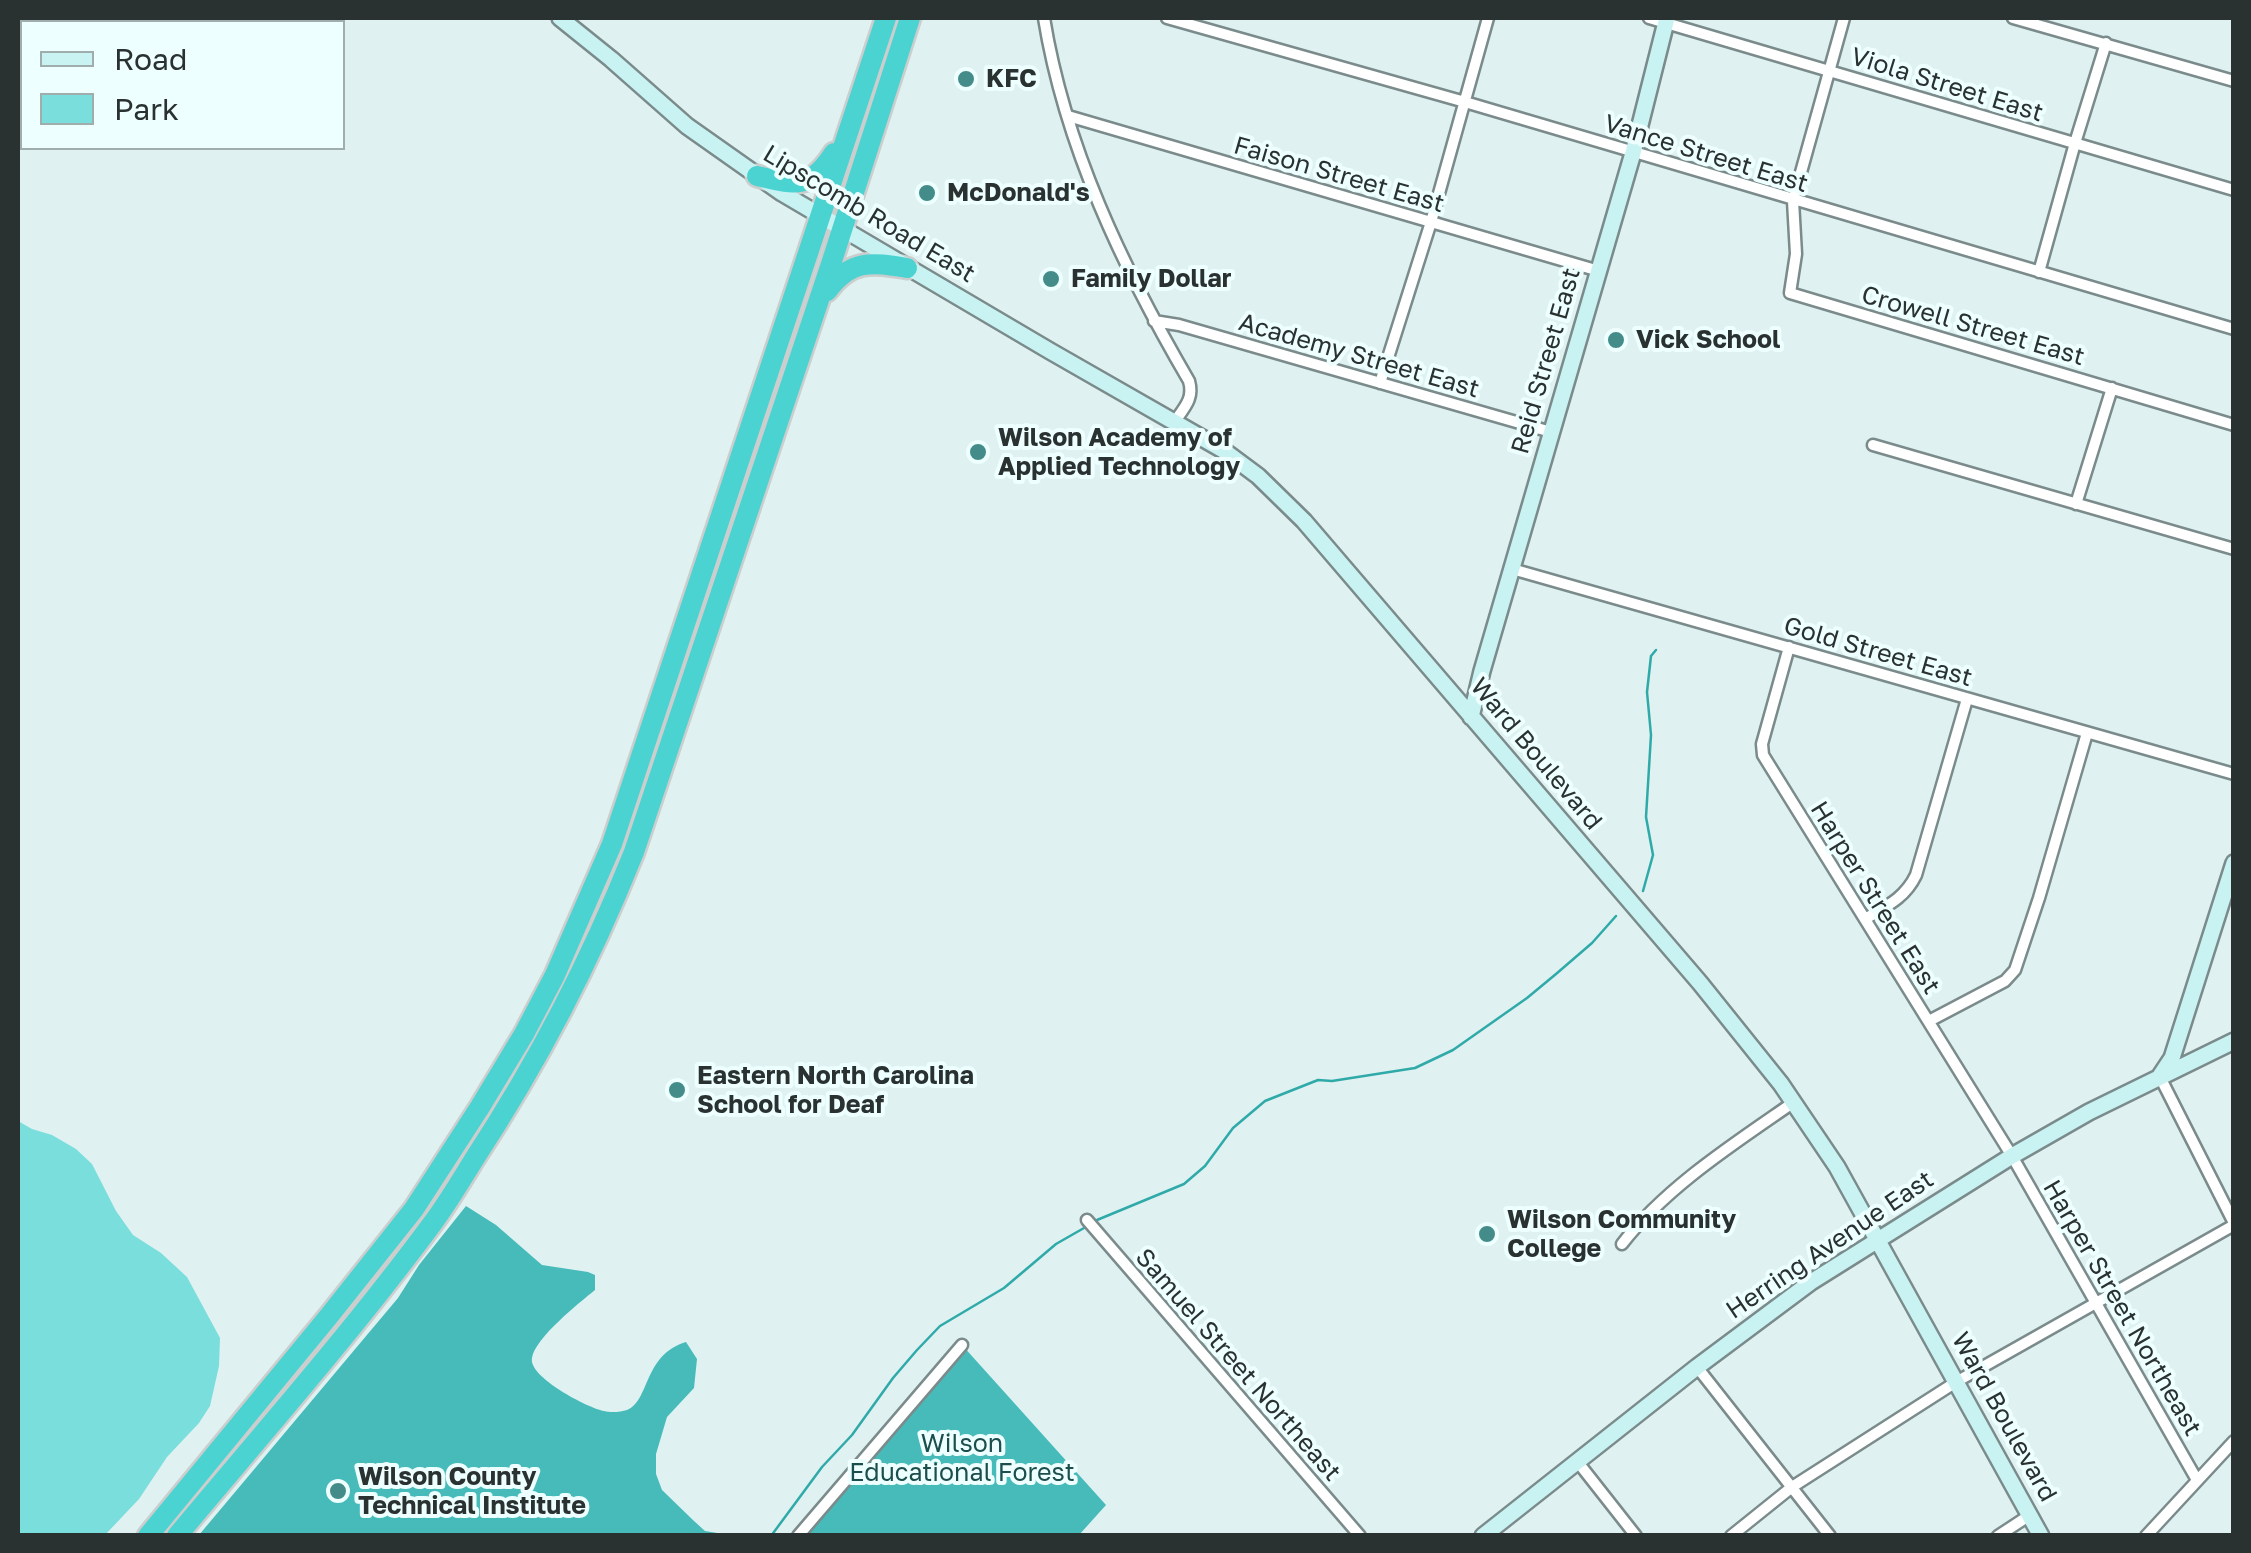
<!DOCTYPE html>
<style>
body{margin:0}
#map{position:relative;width:2251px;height:1553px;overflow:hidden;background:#dff1f1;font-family:"Golos Text",sans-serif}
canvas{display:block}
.frame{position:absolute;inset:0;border:20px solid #2a3131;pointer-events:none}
.legend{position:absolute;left:20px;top:20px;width:325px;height:130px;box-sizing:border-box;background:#edfffe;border:2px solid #9fadac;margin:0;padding:12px 18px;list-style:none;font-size:30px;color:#2a3131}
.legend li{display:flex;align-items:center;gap:20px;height:50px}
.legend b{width:50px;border:2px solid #9fadac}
</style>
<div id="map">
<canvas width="2251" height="1553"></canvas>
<div class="frame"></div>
<ul class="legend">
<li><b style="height:12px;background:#c9f2f2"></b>Road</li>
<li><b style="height:28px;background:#7adedc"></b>Park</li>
</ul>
</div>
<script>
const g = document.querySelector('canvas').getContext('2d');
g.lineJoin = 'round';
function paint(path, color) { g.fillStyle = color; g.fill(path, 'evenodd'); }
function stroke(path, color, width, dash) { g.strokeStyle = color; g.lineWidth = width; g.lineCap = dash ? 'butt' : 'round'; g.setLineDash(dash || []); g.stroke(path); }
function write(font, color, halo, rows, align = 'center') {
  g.font = font + ' "Golos Text",sans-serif'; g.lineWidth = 8; g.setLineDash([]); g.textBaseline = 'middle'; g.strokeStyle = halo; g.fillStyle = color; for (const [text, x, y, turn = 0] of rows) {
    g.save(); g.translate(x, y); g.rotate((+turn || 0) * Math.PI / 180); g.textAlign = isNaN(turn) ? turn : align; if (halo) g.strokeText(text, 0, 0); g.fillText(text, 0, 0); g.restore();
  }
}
paint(new Path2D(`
 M18,1121l14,8 20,6 24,14 16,15 24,47 17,24 28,18 26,24 33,61 -1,28 -9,40 -11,17 -32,34 -28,42 -34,36h-87z`), '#7adedc');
paint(new Path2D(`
 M466,1206l30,19 46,40 46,7 7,3v15c-16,13 -60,48 -63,68 -4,19 56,50 72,53 7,2 17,1 23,-1 23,-9 16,-55 59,-68l11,17 -3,29 -27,29 -11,37v20l6,16 32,31 11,10 25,4h-531l199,-237 21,-33z
 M962,1345l144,160 -27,30 -288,1z`), '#46bbba');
stroke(new Path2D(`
 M1643,891l10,-36 -7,-38 5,-82 -4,-43 4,-36 5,-6
 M1097,1220l87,-36 21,-18 28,-38 32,-27 53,-21 14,1 83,-13 38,-18 74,-52 29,-24 36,-31 24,-27
 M771,1536l51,-69 30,-32 41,-57 24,-28 23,-24 64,-38 52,-44 28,-16`), '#2faaa9', 2.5);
const street = new Path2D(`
 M1044,18c21,129 79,250 145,363 5,17 -4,26 -14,40
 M1167,18l298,84 769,227
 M1649,18l585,172
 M1844,18l-51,183 3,53 -6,39 444,132
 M2013,18l221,63
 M1068,116l531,155
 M2039,272l36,-129 31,-100
 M1154,321l25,4 372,107
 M1380,383l51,-161 57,-204
 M1873,445l361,104
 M2076,504l36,-116
 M1512,569l722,205
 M1789,647l-27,97 1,11 249,401 185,324
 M1865,919c22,-13 40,-21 51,-44l51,-176
 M1929,1021l76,-40 10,-11 24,-72 48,-165
 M2160,1077l74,146
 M1087,1220l273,316
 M1622,1244c44,-57 113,-101 172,-142
 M1697,1367l133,169
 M1577,1461l59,75
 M798,1536l164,-191
 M1731,1536l61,-49 164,-105 278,-157
 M1998,1536l32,-21
 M2146,1536l88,-95`);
const secondary = new Path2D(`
 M560,18l51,41 76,67 95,67 268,158 173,99 35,26 46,45 396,462 81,101 56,83 204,369
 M1471,717l11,-46 151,-518 34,-135
 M2160,1076l12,-18 62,-195
 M1483,1536l214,-169 114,-85 201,-126 77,-44 145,-71`);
const highway = new Path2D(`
 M757,176c39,9 53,14 77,-23
 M827,291c24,-32 44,-29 80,-23
 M148,1536l181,-220 85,-107 66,-102 44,-73 31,-59 57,-131 274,-826
 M177,1536c86,-103 175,-204 255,-312 15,-20 28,-42 41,-63 66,-101 116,-197 161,-309l198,-591 78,-243`);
stroke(street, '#7b8b8b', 15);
stroke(secondary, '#7b8b8b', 20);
stroke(highway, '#cccece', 25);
stroke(street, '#fff', 10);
stroke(secondary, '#c9f2f2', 15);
stroke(highway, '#4bd3d2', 20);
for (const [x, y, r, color] of [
 [966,79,10,"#448c8a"],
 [927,193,10,"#448c8a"],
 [1051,279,10,"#448c8a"],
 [1616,340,10,"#448c8a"],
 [978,452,10,"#448c8a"],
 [677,1090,10,"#448c8a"],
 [1487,1234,10,"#448c8a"],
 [338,1491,10,"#448c8a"]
]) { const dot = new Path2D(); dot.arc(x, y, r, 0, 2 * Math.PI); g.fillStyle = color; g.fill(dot); stroke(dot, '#edfffe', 4); }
write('bold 25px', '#2a3131', '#edfffe', [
 ["KFC",986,79],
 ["McDonald's",947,193],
 ["Family Dollar",1071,279],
 ["Vick School",1636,340],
 ["Wilson Academy of",998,438],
 ["Applied Technology",998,467],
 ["Eastern North Carolina",697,1076],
 ["School for Deaf",697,1105],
 ["Wilson Community",1507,1220],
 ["College",1507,1249],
 ["Wilson County",358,1477],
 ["Technical Institute",358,1506]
], 'left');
write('25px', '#2a3131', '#edfffe', [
 ["Viola Street East",1947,85,17],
 ["Vance Street East",1706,154,17],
 ["Faison Street East",1339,175,16],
 ["Lipscomb Road East",869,214,31],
 ["Crowell Street East",1973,326,16],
 ["Academy Street East",1359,356,16],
 ["Reid Street East",1546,361,-74],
 ["Gold Street East",1878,652,16],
 ["Ward Boulevard",1536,754,50],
 ["Harper Street East",1875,898,58],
 ["Herring Avenue East",1830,1245,-34],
 ["Harper Street Northeast",2122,1308,60],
 ["Samuel Street Northeast",1238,1365,49],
 ["Ward Boulevard",2004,1417,61]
]);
write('25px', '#1b4e4d', '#edfffe', [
 ["Wilson",962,1444],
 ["Educational Forest",962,1473]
]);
</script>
